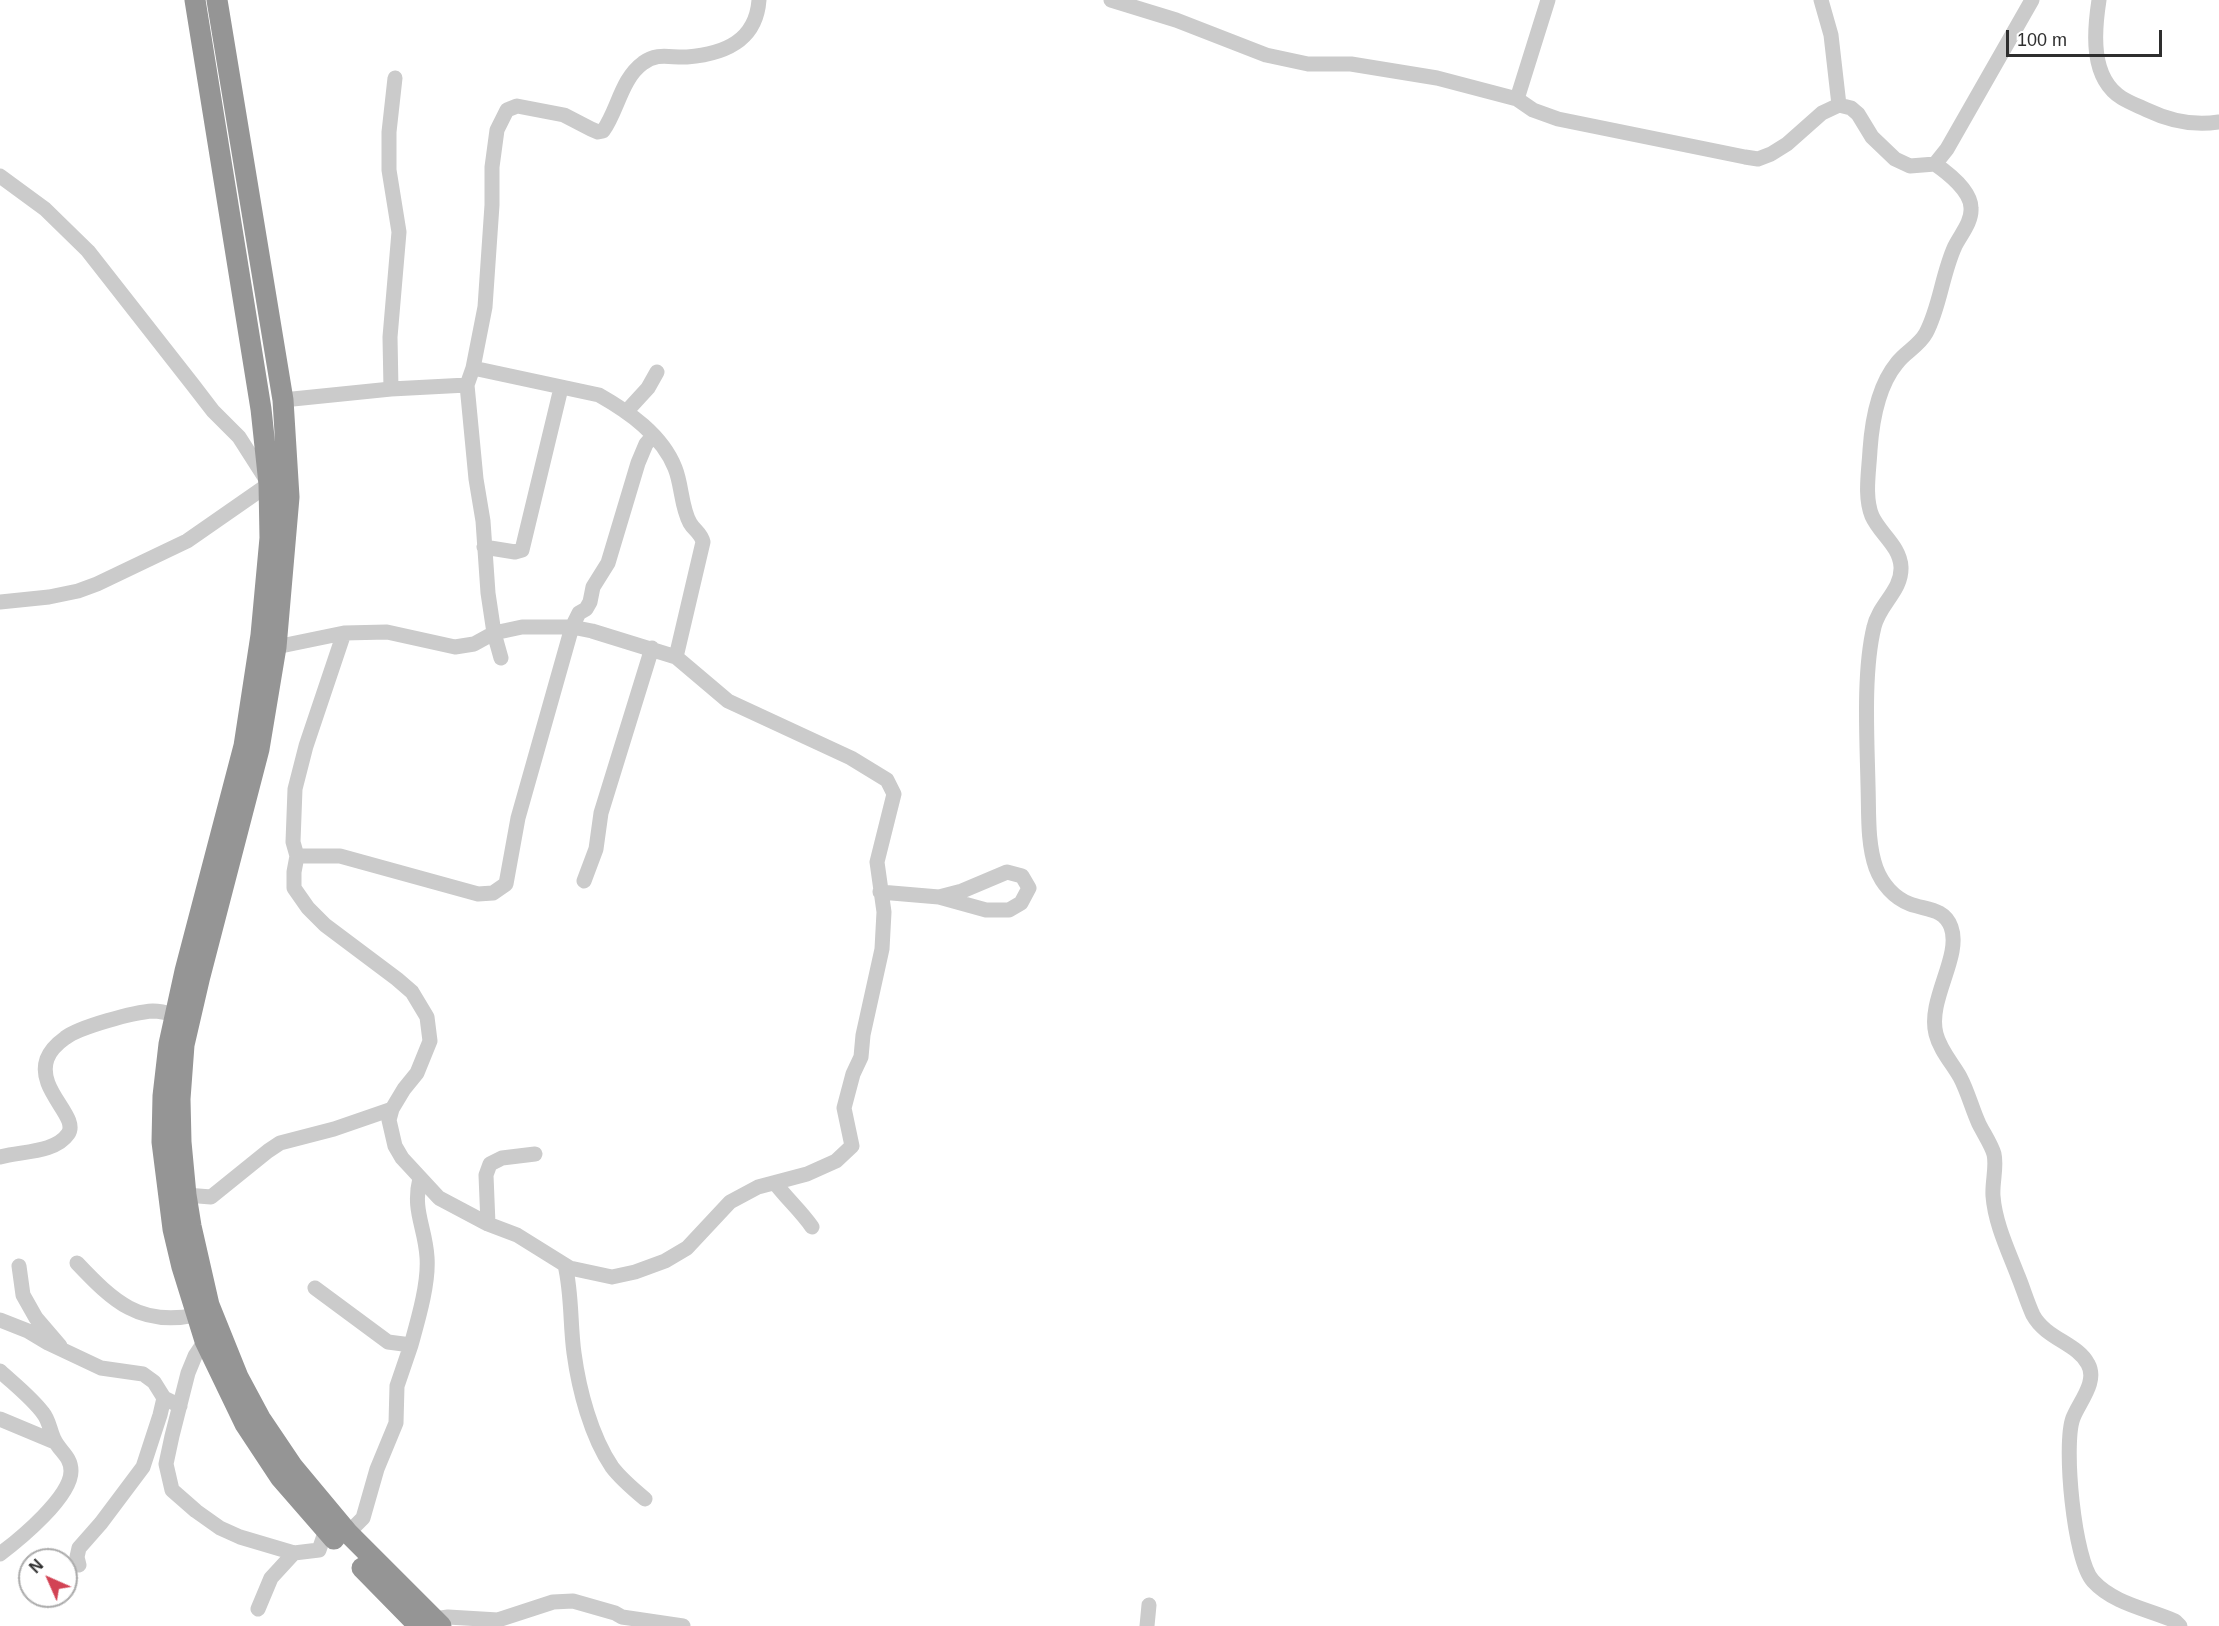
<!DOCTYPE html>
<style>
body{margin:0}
#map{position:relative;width:2219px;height:1626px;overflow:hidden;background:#fff;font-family:Helvetica,sans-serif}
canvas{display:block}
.north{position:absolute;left:18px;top:1548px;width:60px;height:60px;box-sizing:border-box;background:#fff;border:2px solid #ababab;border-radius:50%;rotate:315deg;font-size:16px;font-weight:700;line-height:24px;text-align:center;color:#2e2e2e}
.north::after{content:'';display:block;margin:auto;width:21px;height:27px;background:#d24354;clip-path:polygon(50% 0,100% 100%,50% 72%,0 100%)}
.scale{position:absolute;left:2006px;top:30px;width:156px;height:27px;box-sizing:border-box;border:3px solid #2e2e2e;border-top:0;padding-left:8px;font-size:18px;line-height:21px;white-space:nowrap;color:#2e2e2e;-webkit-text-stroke:4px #fff;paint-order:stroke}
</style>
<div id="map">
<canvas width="2219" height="1626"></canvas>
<div class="north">N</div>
<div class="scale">100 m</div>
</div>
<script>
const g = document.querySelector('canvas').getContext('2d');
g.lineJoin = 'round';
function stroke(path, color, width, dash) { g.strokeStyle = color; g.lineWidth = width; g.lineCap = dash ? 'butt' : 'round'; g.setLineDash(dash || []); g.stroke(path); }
stroke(new Path2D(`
 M1111,0l65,20 90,35 42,9h43l86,14 80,21 16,11 25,9 187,38 13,2 13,-5 16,-10 35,-31 17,-8 12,3 7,6 14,23 23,22 15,7 25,-2 12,-15 85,-149
 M1821,0l10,35 8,70
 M2099,0c-5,32 -9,78 23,98 8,5 17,8 25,12 23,11 47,16 72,12
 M1517,99l31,-99
 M1935,164c13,9 36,27 36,44 1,14 -10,26 -16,38 -13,28 -15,61 -29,87 -7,13 -21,19 -29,30 -19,23 -25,58 -27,87 -1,21 -6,47 2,66 8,18 28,30 29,51 1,24 -22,37 -27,60 -11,45 -7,111 -6,158 1,27 -1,58 8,83 6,16 18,30 34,36 16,6 34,4 41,23 11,29 -24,73 -15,107 4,16 16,29 24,43 8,15 12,32 19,47 5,10 12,20 15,30 3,13 -2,28 -1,42 2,27 15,54 25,80 5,12 9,26 15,39 13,24 44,28 55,49 10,18 -9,38 -15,54 -10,26 1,143 20,163 21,23 55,28 82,40l5,5
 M0,176l45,33 43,42 105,134 20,26 26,26 30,47 -82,57 -90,43 -19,7 -29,6 -49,5
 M473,368l126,27c30,17 63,40 76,73 7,17 6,39 15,55 4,7 11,10 13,19l-27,115
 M391,389l-1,-52 9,-105 -10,-62v-38l6,-54
 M283,400l108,-11 76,-4
 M626,412l22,-24 9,-16
 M484,547l31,5 7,-2 39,-162
 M276,647l68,-14 43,-1 68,15 19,-3 20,-11 28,-6h50l20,4 84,26 52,44 123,57 36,22 7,14 -17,68 7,50 -2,37 -19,86 -2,22 -8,17 -9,34 8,38 -16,15 -29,13 -49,13 -28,15 -43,46 -22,13 -30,11 -23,5 -42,-9 -53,-33 -29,-11 -49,-26 -37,-40 -7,-12 -6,-26 3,-11 12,-20 13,-16 13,-32 -3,-24 -15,-25 -15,-13 -72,-54 -17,-17 -14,-20v-16l3,-16 -4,-14 2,-53 11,-43 38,-113
 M501,658l-7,-25 -6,-40 -5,-72 -7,-42 -9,-94 6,-17 12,-61 7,-102v-38l5,-37 10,-20 10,-4 47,9 27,14 7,3 5,-1c15,-21 18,-52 40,-68 14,-11 28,-5 44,-6 38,-3 69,-16 72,-57
 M297,856h43l138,38 15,-1 13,-9 12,-66 54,-191 7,-14 7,-4 4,-7 3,-15 15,-24 30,-100 8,-19 7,-8
 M584,881l12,-32 5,-36 51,-165
 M880,892l59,5 47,13h23l12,-7 8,-15 -7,-12 -15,-4 -45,19 -23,6
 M0,1157c21,-6 55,-4 68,-23 12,-17 -32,-44 -21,-75 3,-8 11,-16 18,-21 14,-11 69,-26 88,-27 7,0 15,2 22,4
 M775,1183c12,16 26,28 37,44
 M186,1195l25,2 57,-46 12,-8 54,-14 58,-20
 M488,1224l-2,-49 4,-11 12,-6 33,-4
 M77,1263c36,38 63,64 119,52
 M565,1265c7,29 5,59 9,88 5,37 17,83 38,114 9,12 21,22 33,32
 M19,1266l4,29 13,23 24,28
 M315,1288l73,54 23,3c7,-25 18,-62 16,-88 -2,-31 -15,-46 -7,-79
 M0,1320l28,11 20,12 53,25 42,6 11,8 10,16 16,8
 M205,1341l-10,15 -7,17 -16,63 -6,28 6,26 24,21 24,17 20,9 54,16 25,-3 7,-20
 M0,1371c14,13 32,27 43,42 6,7 7,18 11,26 5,12 17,17 17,32 0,26 -51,68 -71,83
 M0,1419l55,23
 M348,1533l15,-15 14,-49 19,-46 1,-37 14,-41
 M79,1565l-2,-8 2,-9 22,-25 42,-56 17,-52 4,-17
 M258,1609l13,-31 23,-25
 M434,1619l14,-2 50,3
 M496,1626l2,-6 55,-18 20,-1 42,12 7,4 61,9
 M1147,1626l2,-21`), '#cbcbcb', 15);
stroke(new Path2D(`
 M195,0l66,409 8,75 1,54 -9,97 -17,111 -59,225 -16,73 -6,52 -1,46 11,87 9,38 23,74 40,83 35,53 54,62
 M217,0l66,400 6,97 -13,150 -17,102 -59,227 -16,69 -4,54 1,43 5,53 5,31 18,79 29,72 22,41 33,49 55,66 93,93
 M362,1568l57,58`), '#959595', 21);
</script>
